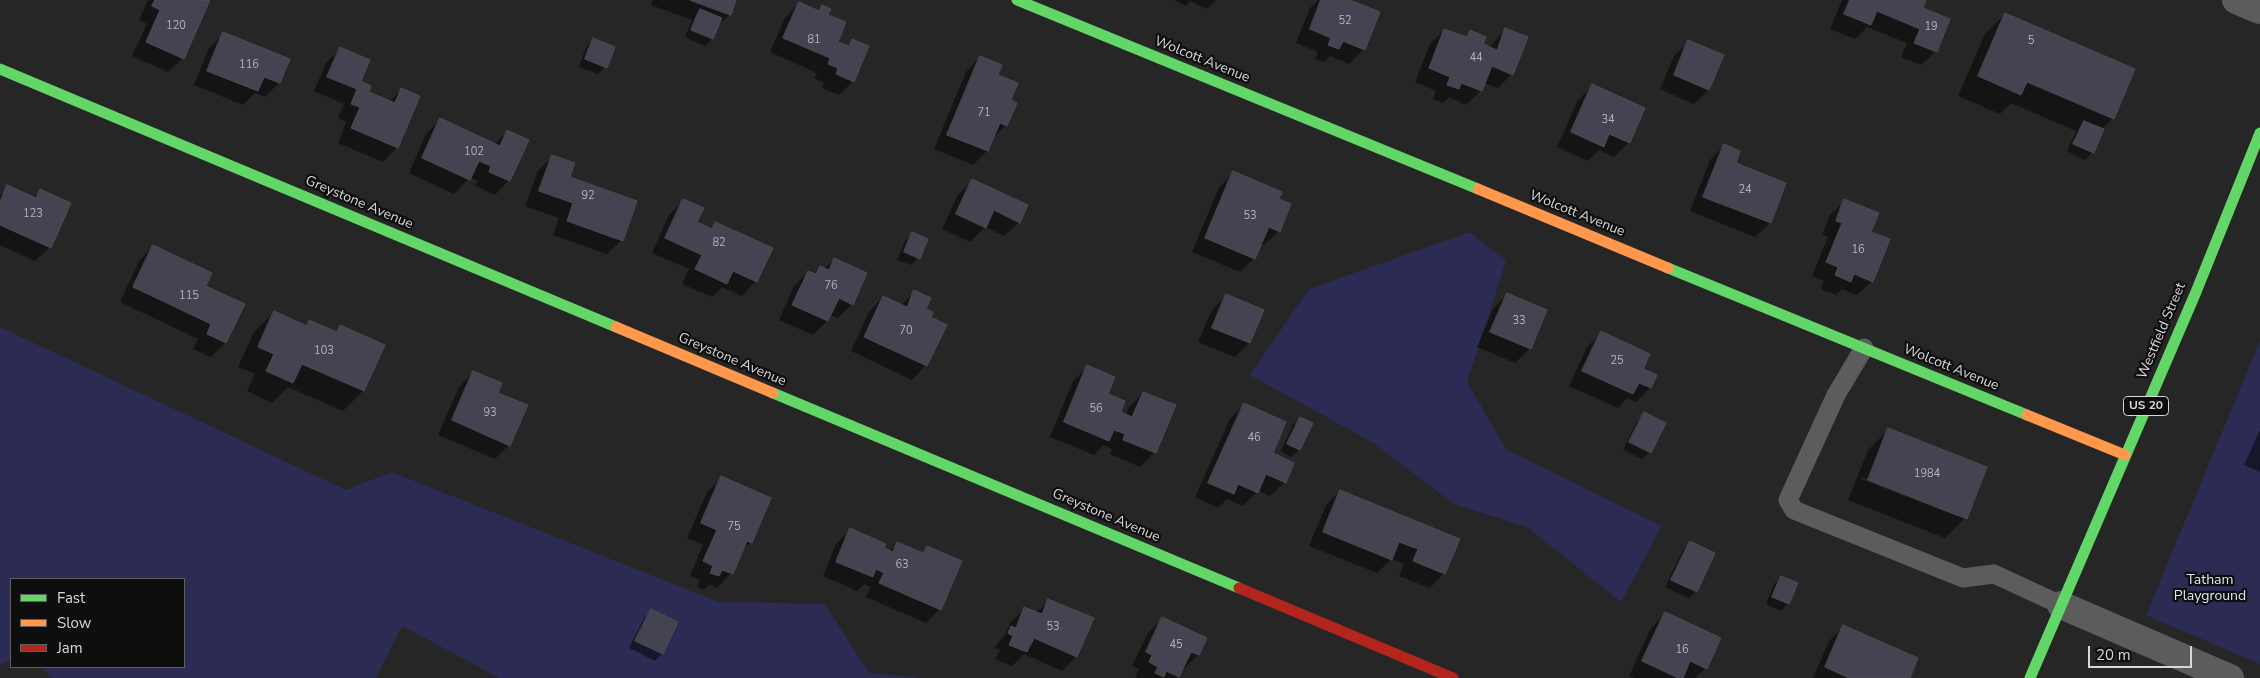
<!DOCTYPE html>
<style>
body{margin:0}
#map{position:relative;width:2260px;height:678px;overflow:hidden;background:#262627;font-family:"Nunito Sans",sans-serif}
canvas{display:block}
.legend{position:absolute;left:10px;top:578px;width:175px;height:90px;box-sizing:border-box;background:#0e0e0f;border:1px solid #5f5f60;margin:0;padding:6px 9px;list-style:none;font-size:15px;color:#d8d8da}
.legend li{display:flex;align-items:center;gap:10px;height:25px}
.legend b{width:25px;border:1px solid #5f5f60}
.scale{position:absolute;left:2088px;top:646px;width:104px;height:22px;box-sizing:border-box;border:2px solid #d8d8da;border-top:0;padding-left:6px;font-size:15px;line-height:18px;white-space:nowrap;color:#d8d8da;-webkit-text-stroke:4px #0e0e0f;paint-order:stroke}
</style>
<div id="map">
<canvas width="2260" height="678"></canvas>
<ul class="legend">
<li><b style="height:6px;background:#63d668"></b>Fast</li>
<li><b style="height:6px;background:#ff974d"></b>Slow</li>
<li><b style="height:6px;background:#b3261e"></b>Jam</li>
</ul>
<div class="scale">20 m</div>
</div>
<script>
const g = document.querySelector('canvas').getContext('2d');
g.lineJoin = 'round';
function paint(path, color) { g.fillStyle = color; g.fill(path, 'evenodd'); }
function stroke(path, color, width, dash) { g.strokeStyle = color; g.lineWidth = width; g.lineCap = dash ? 'butt' : 'round'; g.setLineDash(dash || []); g.stroke(path); }
function write(font, color, halo, rows, align = 'center') {
  g.font = font + ' "Nunito Sans",sans-serif'; g.lineWidth = 4.5; g.setLineDash([]); g.textBaseline = 'middle'; g.strokeStyle = halo; g.fillStyle = color; for (const [text, x, y, turn = 0] of rows) {
    g.save(); g.translate(x, y); g.rotate((+turn || 0) * Math.PI / 180); g.textAlign = isNaN(turn) ? turn : align; if (halo) g.strokeText(text, 0, 0); g.fillText(text, 0, 0); g.restore();
  }
}
paint(new Path2D(`
 M1470,232l36,29 -39,121 40,68 155,76 -41,76 -94,-75 -73,-23 -82,-62 -122,-67 59,-86z
 M0,327l346,163 46,-18 326,130 107,2 44,69 54,5h-423l-98,-52 -26,52h-323l-11,-11h142v-88h-173v82l-11,4z
 M2260,341v323l-114,-49z`), '#2c2b54');
paint(new Path2D(`
 M148,0h60l-25,58 -15,14 -36,-16 15,-32 -8,-4z
 M653,0h81l-4,14 -13,13 -5,12 -7,7 -20,-9 7,-17 -41,-15z
 M1174,0h42l-9,9 -17,-8 -4,5z
 M1318,0h30l16,49 -15,15 -19,-8 -6,6 -9,-3 3,-7 -22,-9 14,-35z
 M1842,0h83l-4,8 15,43 -15,14 -20,-8 6,-14 -40,-16 -12,12 -25,-10z
 M799,3l18,8 5,-5 15,36 9,4 7,-6v41l-14,14 -17,-7 2,-5 -10,-5 3,-5 -47,-21 15,-34z
 M2005,14l108,104 -12,12 -9,22 -7,8 -18,-9 9,-20 -65,-28 -11,11 -42,-18 27,-62z
 M1505,29l7,45 -14,14 -14,-5 -3,7 -15,15 -17,-8 -6,6 -10,-4 3,-8 -21,-9 15,-38 14,-14 20,8 6,-6 11,13 8,3z
 M224,34l55,49 -14,14 -10,-4 -12,12 -49,-20 15,-37z
 M593,39l12,28 -7,7 -19,-7 7,-20z
 M1689,42l19,48 -14,14 -34,-15 14,-33z
 M340,49l19,33 8,10 22,10 12,-12 -4,57 -14,15 -45,-19 8,-21 -8,-4 6,-14 -30,-13 12,-28z
 M980,57l16,19 13,25 -3,24 -14,14 -5,12 -14,14 -39,-16 32,-77z
 M1592,86l52,22 -15,34 -15,15 -15,-7 -11,11 -31,-14 21,-47z
 M440,120l55,24 13,-13 1,49 -14,15 -20,-9 3,-5 -8,-4 -16,17 -45,-21 17,-39z
 M1724,146l10,17 51,21 -15,39 -15,14 -65,-26 20,-51z
 M553,156l69,84 -15,14 -54,-19 6,-17 -34,-12 13,-35z
 M1234,173l44,27 1,31 -15,14 -4,-2 -6,15 -14,14 -48,-20 27,-65z
 M973,180l46,42 -15,14 -19,-9 -15,15 -28,-13 16,-34z
 M8,187l25,11 7,-7 10,56 -15,14 -35,-16v-50z
 M683,201l12,22 15,6 6,-6 40,58 -14,15 -20,-9 -10,10 -30,-13 7,-15 -37,-16 17,-38z
 M1845,201l25,31 2,49 -15,14 -15,-6 -6,6 -15,-6 3,-8 -12,-5 16,-39 -6,-2 8,-20z
 M912,233l6,25 -7,7 -14,-5 8,-19z
 M153,246l51,40 39,19 -18,38 -14,14 -18,-8 5,-10 -78,-37 19,-41z
 M834,259l18,45 -14,14 -8,-3 -3,6 -14,14 -34,-15 15,-34 14,-14 5,2 7,-7 4,2z
 M915,292l15,26 -4,47 -14,15 -61,-29 18,-39 14,-15 18,8z
 M1507,294l38,16 -16,39 -14,14 -38,-16 16,-38z
 M1226,296l23,47 -14,14 -37,-15 14,-32z
 M274,312l31,14 5,-4 25,11 6,-6 42,18 -20,46 -20,20 -55,-24 -16,16 -25,-12 8,-17 -17,-7 16,-35z
 M1601,333l41,36 13,7 -5,12 -14,14 -9,-4 -9,10 -49,-22 18,-39z
 M1088,367l31,46 6,3 4,-9 14,-14 12,59 -15,15 -30,-13 2,-5 -9,-4 -9,10 -44,-18 23,-56z
 M473,372l23,21 13,52 -14,14 -57,-24 21,-48z
 M1244,405l41,77 -15,14 -12,-6 -15,16 -16,-7 -9,9 -23,-11 35,-78z
 M1645,414l5,38 -8,7 -19,-9 14,-29z
 M1300,418l12,6 -13,26 -8,7 -10,-6 12,-26z
 M1888,430l77,88 -20,20 -97,-38 20,-50zM1862,477l95,37v2l-96,-37z
 M2260,430v42l-16,-7z
 M721,478l29,64 -9,10 -10,21 -14,15 -8,-4 -5,6 -7,-3 3,-7 -10,-4 13,-31 -16,-7 20,-46z
 M1340,491l119,48 -15,34 -14,15 -31,-12 5,-12 -13,-5 -14,14 -68,-27 17,-41z
 M851,529l38,23 8,-8 23,10 7,-7 13,62 -14,14 -60,-26 5,-10 -7,-3 -7,7 -34,-15 13,-32z
 M1690,543l6,48 -7,7 -24,-11 18,-37z
 M1782,577l6,26 -7,8 -15,-7 8,-20z
 M1048,601l28,56 -14,14 -38,-17 -12,12 -17,-7 5,-9 -6,-2 12,-15 4,-10 15,-15 11,5z
 M651,611l26,12 -15,31 -7,7 -26,-13 15,-30z
 M1666,613l40,55 -11,10h-61l-5,-2 22,-48z
 M1162,619l36,36 -14,14 -2,-1 -6,10h-38l-3,-1 4,-8 -7,-3 16,-33z
 M1843,627l65,51h-95l16,-37z`), '#0007');
const building = new Path2D(`
 M155,0h55l-26,59 -38,-17 14,-32 -8,-4z
 M690,0h46l-5,15z
 M1321,0h29l30,12 -15,38 -22,-9 -4,8 -11,-4 3,-7 -21,-9z
 M1850,0h76l-3,8 27,11 -13,33 -23,-9 6,-14 -43,-18 -6,14 -27,-11z
 M799,2l20,9 3,-6 9,4 -3,6 18,7 -8,20 11,4 3,-7 17,7 -15,36 -18,-8 2,-6 -10,-4 2,-6 -47,-20z
 M700,9l22,9 -9,21 -22,-9z
 M2005,13l130,56 -21,50 -87,-37 -6,13 -43,-19z
 M1505,28l23,9 -15,38 -21,-9 -10,25 -21,-8 -2,6 -12,-4 3,-8 -21,-9 15,-39 23,8 3,-7 16,7 -3,7 14,6z
 M223,32l67,27 -10,24 -16,-6 -6,14 -51,-20z
 M593,38l22,9 -8,21 -22,-9z
 M1688,40l36,15 -15,35 -35,-15z
 M340,47l30,13 -9,21 10,5 -2,6 26,11 6,-15 19,8 -22,52 -47,-20 9,-21 -9,-3 6,-15 -30,-12z
 M980,56l22,9 -4,10 20,8 -7,17 6,3 -10,23 -7,-3 -12,28 -41,-16z
 M1592,84l53,24 -15,35 -21,-9 -5,13 -33,-15z
 M440,118l60,28 7,-16 22,10 -19,41 -21,-9 2,-6 -12,-5 -9,19 -48,-22z
 M2084,121l20,8 -10,24 -21,-9z
 M1724,144l16,7 -4,12 50,20 -15,40 -68,-26z
 M552,155l23,8 -5,14 67,24 -14,40 -56,-20 6,-18 -34,-12z
 M1233,171l49,21 -3,7 12,5 -11,28 -11,-5 -14,32 -50,-21z
 M972,179l56,26 -8,18 -26,-13 -8,18 -30,-14z
 M7,185l29,13 4,-9 31,14 -20,45 -51,-23v-23z
 M683,199l21,9 -7,14 15,7 3,-7 58,26 -16,34 -24,-11 -6,13 -32,-15 7,-14 -37,-17z
 M1844,199l35,14 -8,19 19,7 -17,43 -19,-8 -3,8 -16,-7 3,-8 -12,-5 16,-39 -6,-2z
 M912,232l16,7 -8,20 -16,-7z
 M153,245l59,28 -6,13 39,18 -19,39 -19,-9 4,-10 -78,-37z
 M834,258l33,15 -14,32 -14,-7 -11,23 -36,-16 16,-34 8,3 4,-8 9,4z
 M914,290l17,8 -5,11 7,3 -2,5 16,8 -20,41 -63,-29 19,-41 24,11z
 M1507,293l40,17 -16,39 -41,-17z
 M1226,294l38,16 -14,33 -38,-15z
 M274,311l33,15 2,-6 28,12 3,-7 45,20 -21,46 -62,-27 -9,19 -27,-12 8,-17 -16,-7z
 M1601,331l49,23 -7,15 14,6 -6,13 -12,-5 -6,11 -51,-23z
 M1087,365l28,12 -7,17 17,7 -4,11 11,5 11,-25 33,13 -20,48 -33,-13 2,-6 -11,-4 -5,11 -45,-19z
 M473,371l29,12 -4,10 30,12 -18,41 -58,-26z
 M1244,403l42,19 -13,31 21,10 -8,20 -20,-9 -8,19 -20,-9 -4,10 -26,-11z
 M1644,412l22,11 -15,30 -22,-11z
 M1300,417l13,6 -13,27 -13,-6z
 M1888,428l99,39 -20,52 -99,-39z
 M721,476l50,22 -19,45 -5,-2 -14,33 -11,-4 -3,6 -9,-3 3,-7 -10,-5 14,-31 -16,-7z
 M1340,490l120,49 -15,35 -32,-13 5,-12 -19,-7 -7,18 -69,-28z
 M850,528l36,16 -2,4 9,4 4,-10 26,11 4,-7 35,15 -21,49 -62,-27 5,-10 -8,-4 -3,8 -37,-15z
 M1690,541l25,12 -18,39 -26,-12z
 M1781,576l17,7 -9,21 -17,-7z
 M1048,599l46,19 -17,39 -43,-19 -7,14 -18,-7 4,-9 -5,-3 3,-7 5,2 8,-21 18,7z
 M651,609l27,13 -15,32 -28,-13z
 M1665,612l56,26 -14,31 -17,-8 -7,17h-5l-36,-17z
 M1162,617l45,21 -8,17 -8,-3 -12,25 -13,-6 -2,6 -9,-4 3,-6 -9,-5 3,-7 -6,-3z
 M1843,625l75,33 -8,20h-61l-24,-11z`);
paint(building, '#434351');
stroke(building, '#4c4c4e', 1);
stroke(new Path2D(`
 M1864,348l-28,47 -48,105 6,10 169,68 31,-4 67,31`), '#5b5c5b', 19);
stroke(new Path2D(`
 M2236,0l24,10
 M2061,605l169,73`), '#5b5c5b', 28);
stroke(new Path2D(`
 M1017,0l461,189
 M0,69l616,258
 M1668,268l359,147
 M773,393l466,195
 M2030,678l166,-386 64,-159`), '#63d668', 11);
stroke(new Path2D(`
 M1478,189l190,79
 M616,327l157,66
 M2027,415l98,40`), '#ff974d', 11);
stroke(new Path2D(`
 M1239,588l214,90`), '#b3261e', 11);
write('11px', '#b3b3b8', null, [
 ["52",1345,21],
 ["120",176,26],
 ["19",1931,27],
 ["81",814,40],
 ["5",2031,41],
 ["44",1476,58],
 ["116",249,65],
 ["71",984,113],
 ["34",1608,120],
 ["102",474,152],
 ["24",1745,190],
 ["92",588,196],
 ["123",33,214],
 ["53",1250,216],
 ["82",719,243],
 ["16",1858,250],
 ["76",831,286],
 ["115",189,296],
 ["33",1519,321],
 ["70",906,331],
 ["103",324,351],
 ["25",1617,361],
 ["56",1096,409],
 ["93",490,413],
 ["46",1254,438],
 ["1984",1927,474],
 ["75",734,527],
 ["63",902,565],
 ["53",1053,627],
 ["45",1176,645],
 ["16",1682,650]
]);
for (const [x, y, w] of [
 [2146,406,45]
]) { const box = new Path2D(); box.roundRect(x - w / 2, y - 9.5, w, 19, 4); g.fillStyle = '#0e0e0f'; g.fill(box); stroke(box, '#d8d8da', 1); }
write('bold 12px', '#d8d8da', null, [
 ["US 20",2146,406]
]);
write('14px', '#d8d8da', '#0e0e0f', [
 ["Wolcott Avenue",1202,60,22],
 ["Greystone Avenue",359,203,23],
 ["Wolcott Avenue",1577,214,22],
 ["Westfield Street",2162,331,-67],
 ["Greystone Avenue",732,360,23],
 ["Wolcott Avenue",1951,368,22],
 ["Greystone Avenue",1106,516,23]
]);
write('14px', '#dfe1f6', '#0e0e0f', [
 ["Tatham",2210,581],
 ["Playground",2210,597]
]);
</script>
